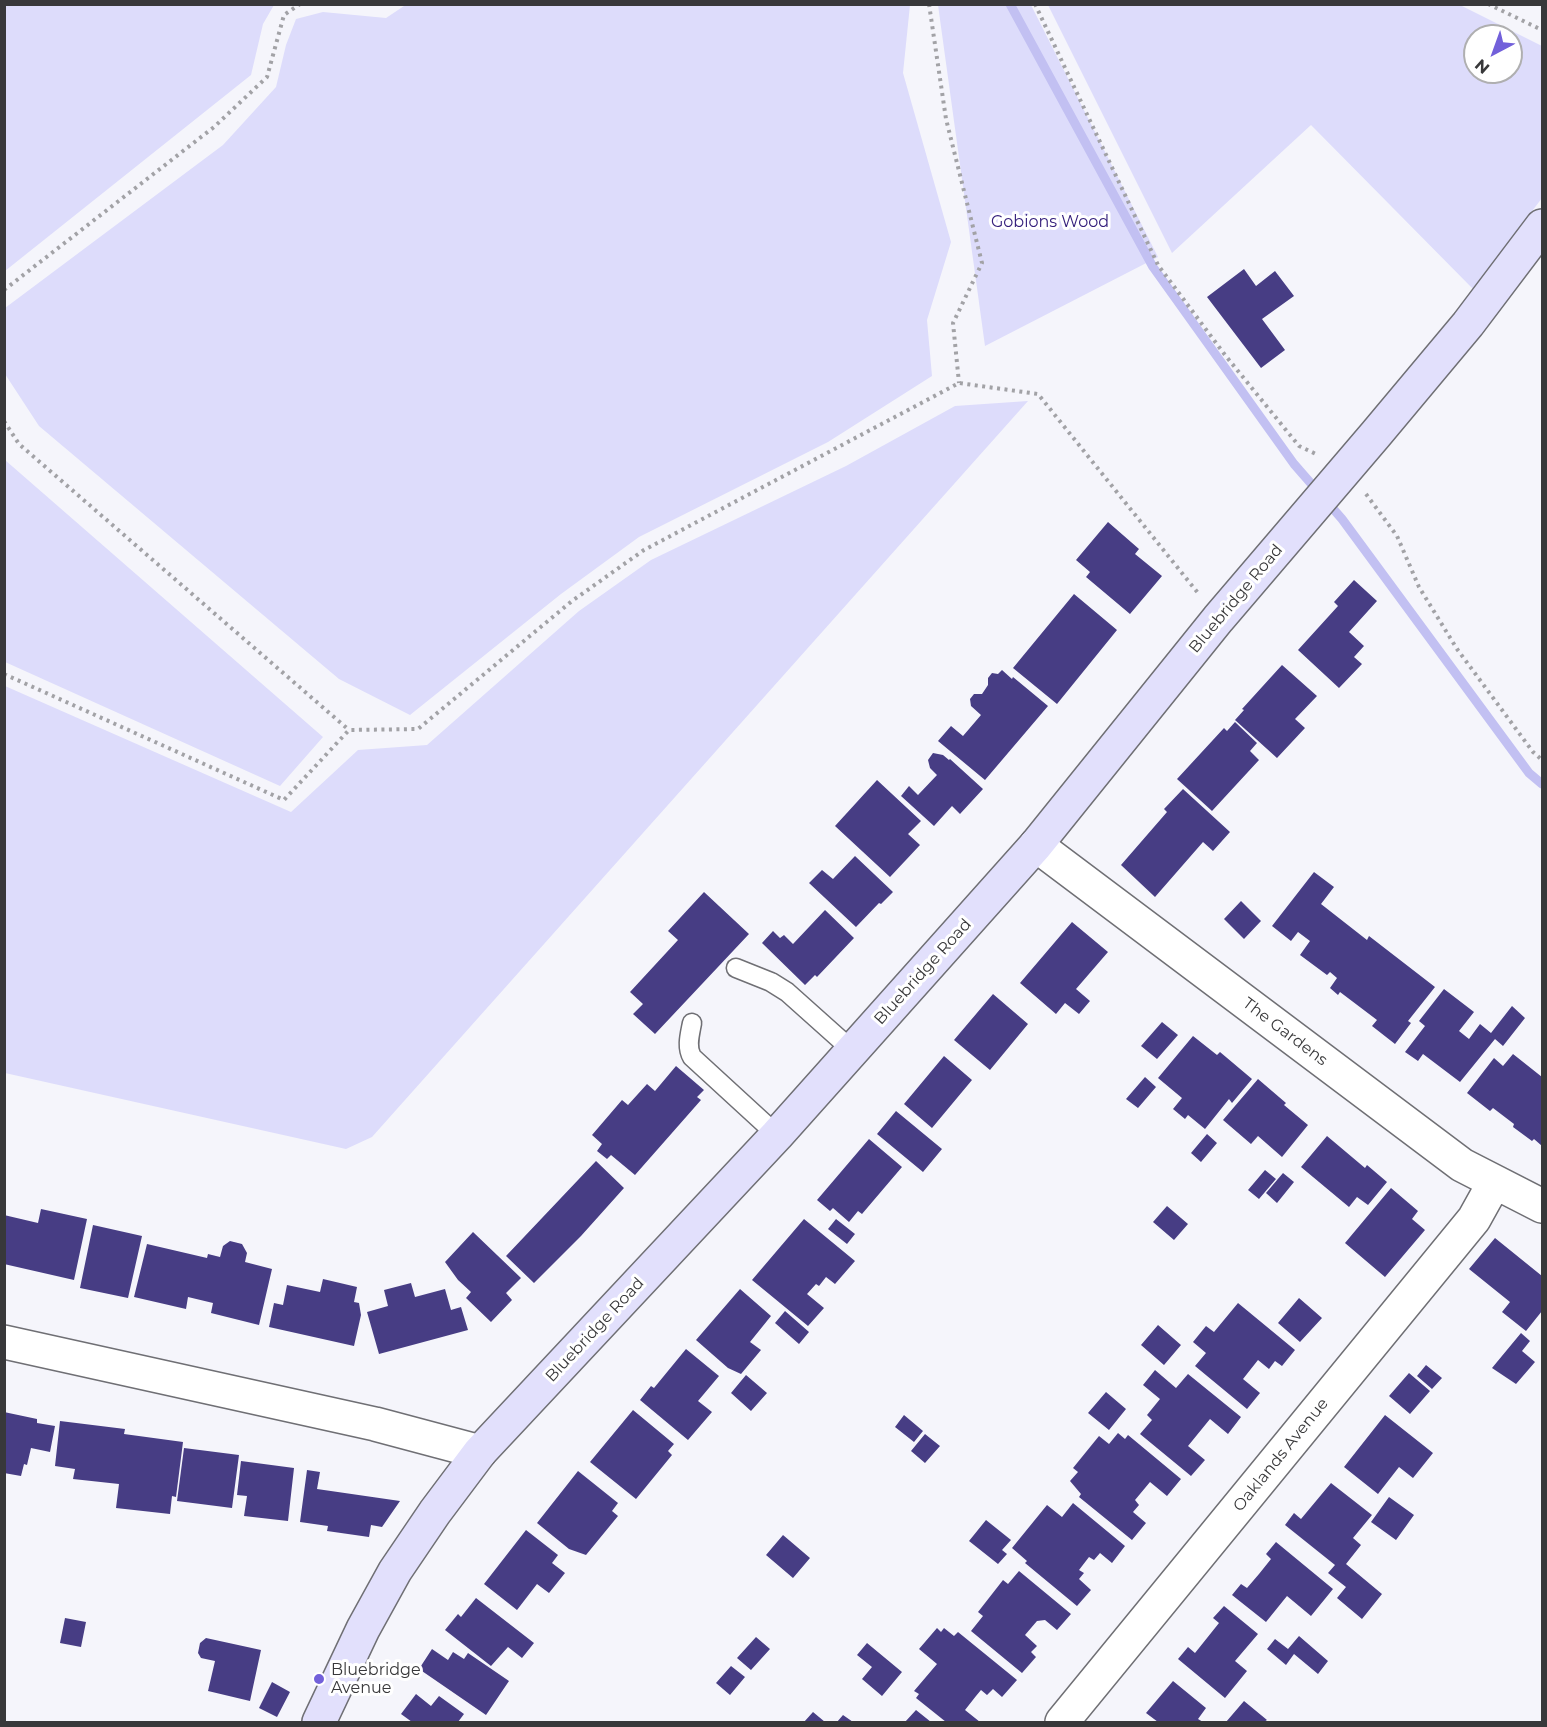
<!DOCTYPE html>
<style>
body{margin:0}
#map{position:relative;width:1547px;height:1727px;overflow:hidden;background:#f5f5fb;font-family:Montserrat,sans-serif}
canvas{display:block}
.frame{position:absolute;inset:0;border:6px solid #38383a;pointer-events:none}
.north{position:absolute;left:1463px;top:24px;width:60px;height:60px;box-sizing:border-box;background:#fff;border:2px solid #afafb0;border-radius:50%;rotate:221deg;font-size:16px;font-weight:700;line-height:24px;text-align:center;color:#38383a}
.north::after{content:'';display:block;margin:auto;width:21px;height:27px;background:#7260da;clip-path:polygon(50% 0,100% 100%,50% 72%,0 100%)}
</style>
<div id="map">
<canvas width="1547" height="1727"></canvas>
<div class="frame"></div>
<div class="north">N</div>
</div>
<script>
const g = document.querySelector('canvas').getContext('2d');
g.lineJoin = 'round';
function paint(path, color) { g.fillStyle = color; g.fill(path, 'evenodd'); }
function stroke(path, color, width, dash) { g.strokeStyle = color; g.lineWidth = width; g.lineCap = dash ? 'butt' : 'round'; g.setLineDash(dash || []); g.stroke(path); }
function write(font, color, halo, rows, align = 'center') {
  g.font = font + ' Montserrat,sans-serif'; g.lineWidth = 6; g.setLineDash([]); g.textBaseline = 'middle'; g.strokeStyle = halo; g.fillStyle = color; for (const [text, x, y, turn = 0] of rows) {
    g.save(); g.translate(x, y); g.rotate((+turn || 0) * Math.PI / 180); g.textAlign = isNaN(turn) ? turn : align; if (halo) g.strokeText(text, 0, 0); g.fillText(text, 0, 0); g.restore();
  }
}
paint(new Path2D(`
 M5,4h269v1l-11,19 -12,51 -246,196z
 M407,4l503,1 -7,68 48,169 -24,78 5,56 -104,66 -189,95 -78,57 -151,121 -71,-36 -300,-253 -34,-52v-66l218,-163 53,-58 10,-42 10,-26 27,-7 63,6z
 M938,5h93l127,252 -173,89z
 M1048,5h412l82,41v152l-69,91 -162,-164 -139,128zM1475,36h36v36h-36z
 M1028,401l-656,736 -26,12 -341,-76v-387l286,126 67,-62 69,-5 152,-134 72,-51 195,-94 109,-60z
 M5,460l318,277 -43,49 -275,-124z`), '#dddcfb');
stroke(new Path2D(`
 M1010,4l143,263 141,197 48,55 187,254 13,11`), '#c2c0f2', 9);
paint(new Path2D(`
 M1244,269l12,17 19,-15 19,25 -32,23 23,31 -24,18 -54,-71z
 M1108,522l31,27 -4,5 27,22 -32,38 -44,-37 4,-5 -14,-12z
 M1354,580l23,21 -28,31 15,14 -10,11 8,7 -23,24 -41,-38 40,-44 -4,-4z
 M1074,594l43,36 -60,74 -44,-36z
 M1282,665l35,31 -22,23 10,9 -28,30 -42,-38 9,-10 -2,-1z
 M1002,670l10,9 1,-2 35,29 -63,74 -47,-39 13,-15 12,10 18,-21 -10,-9 -1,-7 4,-5h8l6,-9v-7l4,-5 6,1z
 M1235,722l22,21 -7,8 9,9 -47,51 -35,-32 47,-51 3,3z
 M933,753l10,2 6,5 1,-1 33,30 -23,25 -8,-8 -18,20 -33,-30 8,-10 9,9 19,-20 -7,-7 -2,-8z
 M877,780l44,41 -13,13 12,11 -30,32 -55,-51z
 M1183,789l47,43 -17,19 -10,-9 -48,55 -34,-32 46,-53 -3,-3z
 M855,856l38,36 -12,12 -2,-1 -23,24 -47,-44 13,-13 11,9z
 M1314,872l20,15 -13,17 46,36 2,-4 66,51 -27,34 3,2 -16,21 -23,-18 5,-6 -37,-28 -2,3 -8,-7 7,-10 -7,-6 -3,3 -27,-20 10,-14 -12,-9 -7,9 -19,-15z
 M704,892l45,42 -94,100 -22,-20 10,-10 -13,-12 48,-52 -10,-9z
 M1241,901l20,20 -17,18 -20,-20z
 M825,910l29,28 -37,39 -2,-2 -10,10 -43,-42 11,-12 7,7 4,-3 9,9z
 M1072,922l36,30 -32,37 14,12 -11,13 -14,-11 -9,11 -36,-31z
 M1444,989l30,23 -15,19 10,8 11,-15 11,9 21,-27 13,12 -22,28 -8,-7 -35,43 -37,-28 -5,7 -13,-9 20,-26 -6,-5z
 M993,994l35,30 -38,46 -36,-30z
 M1162,1022l16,13 -21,24 -16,-13z
 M1193,1036l24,19 3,-3 32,27 -20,24 -3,-4 -24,30 -17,-14 -3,4 -12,-10 9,-11 -24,-20z
 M1513,1054l29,23v69l-8,-7 -2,2 -19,-14 1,-3 -21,-16 -3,3 -23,-18 27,-35 9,8z
 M944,1056l28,24 -40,48 -28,-24z
 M676,1066l28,24 -7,7 4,3 -66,75 -24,-20 -4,4 -10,-8 5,-7 -10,-9 30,-35 6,5 19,-21 8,7z
 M1145,1077l11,10 -18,21 -12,-9z
 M1258,1079l28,24 -2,2 24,20 -26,32 -24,-21 -7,8 -28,-24z
 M896,1111l46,38 -19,23 -46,-38z
 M1207,1134l10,9 -16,19 -10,-9z
 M1327,1136l38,32 2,-3 20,17 -19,23 -11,-8 -8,10 -48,-40z
 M869,1139l33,28 -40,47 -4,-3 -9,11 -16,-14 -3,3 -13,-11z
 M596,1161l28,27 -43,48 -47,47 -28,-27z
 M1265,1170l11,9 -17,20 -11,-9z
 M1283,1173l11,9 -17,21 -11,-10z
 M1391,1188l27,23 -6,8 13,11 -40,47 -40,-34z
 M1167,1206l21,18 -14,16 -21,-18z
 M41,1209l46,10 -13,61 -70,-16v-49l34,8z
 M804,1219l51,42 -20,23 -9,-7 -7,9 -3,-2 -9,10 17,14 -16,18 -56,-46z
 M836,1219l19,15 -8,10 -19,-15z
 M93,1225l49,11 -14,62 -48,-10z
 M473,1232l48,46 -15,15 6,7 -21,22 -25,-24 5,-6 -13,-12 -13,-18z
 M1495,1238l47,38v35l-16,20 -24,-19 8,-10 -41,-33z
 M230,1241l12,3 5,9 -2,9 27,7 -13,56 -48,-12 2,-10 -25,-6 -2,12 -52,-12 13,-53 60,14 1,-4 12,3 3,-11z
 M323,1279l34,8 -3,15 5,1 2,12 -7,31 -85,-19 5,-24 9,2 4,-20 33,7z
 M411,1283l4,14 30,-8 6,21 10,-3 7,23 -89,24 -12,-42 21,-6 -4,-16z
 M740,1289l31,27 -21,26 11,8 -20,24 -13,-6 -32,-28z
 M1299,1298l23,20 -22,24 -22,-19z
 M1238,1303l57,47 -13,16 -7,-5 -6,8 -11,-9 -15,19 17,14 -13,16 -52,-43 11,-13 -13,-11 13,-16 8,6z
 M785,1311l24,21 -10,12 -24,-21z
 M1158,1325l23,20 -17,20 -23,-20z
 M1521,1333l9,8 -8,10 13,11 -19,22 -24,-16z
 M686,1349l33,27 -21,25 14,11 -24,28 -48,-40 11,-14 3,2z
 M1426,1365l16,13 -10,11 -15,-13z
 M1155,1370l21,18 12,-14 53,43 -13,17 -18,-15 -22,27 17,14 -14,16 -51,-42 12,-14 -5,-5 13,-16 -17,-14z
 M1409,1373l21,18 -20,23 -21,-18z
 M746,1375l21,18 -16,18 -20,-18z
 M1106,1392l20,17 -17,21 -21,-17z
 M633,1410l41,34 -6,7 4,4 -36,44 -46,-37z
 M4,1412l33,7v4l18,3 -5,26 -19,-4 -4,17 -3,-1 -3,12 -17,-3z
 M904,1415l19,16 -9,11 -19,-15z
 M1385,1415l48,38 -20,25 -14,-11 -21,27 -34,-27z
 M60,1421l65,8 -1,5 59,8 -7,55 -4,-1 -2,18 -54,-6 3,-24 -46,-5 2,-10 -20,-3z
 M1118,1433l7,6 3,-4 53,44 -14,17 -17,-14 -15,18 4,5 -6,7 13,11 -14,17 -53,-43 2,-3 -11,-13 8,-9 -5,-4 26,-32 10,8z
 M925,1434l15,12 -15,17 -14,-12z
 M184,1448l55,7 -7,53 -55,-7z
 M241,1461l53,7 -6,53 -44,-5 3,-20 -10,-1z
 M307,1470l13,2 -3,17 83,12 -18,26 -11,-2 -2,12 -42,-6 1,-5 -28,-4z
 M578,1471l40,32 -6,8 6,5 -32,39 -17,-6 -32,-26z
 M1331,1483l41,32 -19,23 8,7 -15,19 36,30 -20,25 -25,-21 9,-11 -18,-14 7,-8 -50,-40 9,-12 7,6z
 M1389,1497l25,18 -18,25 -25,-18z
 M1073,1503l52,43 -13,17 -12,-10 -6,7 -5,-3 -10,13 5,3 -5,6 12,11 -14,16 -52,-43 2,-2 -15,-13 35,-43 15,12z
 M986,1520l25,20 -9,10 5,4 -9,10 -29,-23z
 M526,1530l32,25 -6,8 13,10 -16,20 -12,-9 -20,26 -33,-26z
 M783,1535l27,23 -17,20 -27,-23z
 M1276,1542l57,47 -22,27 -24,-20 -21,26 -34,-27 9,-11 6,4 12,-14 12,-15 -5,-5z
 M1019,1571l52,43 -14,16 -12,-10 -8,1 -12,14 12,11 -6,6 5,5 -14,16 -51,-42 12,-15 -5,-4 25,-32 5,4z
 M476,1598l58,45 -12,15 -14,-11 -17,19 -46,-36 13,-16 3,3z
 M1224,1606l34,28 -23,27 12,10 -22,27 -47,-39 10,-12 7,6 24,-30 -6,-5z
 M65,1618l21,4 -5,25 -21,-4z
 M937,1628l4,4 3,-4 10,8 4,-4 59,48 -15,17 -9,-8 -6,6 -6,-5 -5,6 -11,14 15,12h-34l-30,-24 3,-4 -5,-3 23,-27 -18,-15z
 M1299,1636l29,25 -10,13 -24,-20 -8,11 -19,-16 8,-10 13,10z
 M756,1637l14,12 -19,21 -14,-12z
 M206,1638l55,12 -11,51 -42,-10 7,-30 -14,-3 -3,-5 2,-10z
 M867,1643l35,29 -20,24 -20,-17 10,-12 -15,-12z
 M432,1649l16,11 5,-8 11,7 4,-6 41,28 -23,34 -67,-46z
 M731,1666l14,11 -15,18 -14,-12z
 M1173,1681l33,27 -8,11 5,3h-45l-12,-9z
 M272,1682l18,10 -13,25 -18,-9z
 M416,1694l15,12 8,-10 25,18 -6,8h-46l-11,-8z
 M1244,1701l23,19 -3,2h-38z
 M916,1710l15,12h-26z
 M813,1712l12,10h-21z
 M843,1715l10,7h-16z`), '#473d84');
const lane = new Path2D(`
 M736,968l35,14 16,10 66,59
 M692,1023c-2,11 -6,24 0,34l85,78`);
const street = new Path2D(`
 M1036,845l426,320 80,41
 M4,1342l371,82 105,28
 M1062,1722l412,-503 20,-36`);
const secondary = new Path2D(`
 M319,1722l44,-93 32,-58 40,-59 45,-60 297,-317 259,-290 182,-226 158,-185 92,-110 74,-98`);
stroke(lane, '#6f6f74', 21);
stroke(street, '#6f6f74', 36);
stroke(secondary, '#6f6f74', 36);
stroke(new Path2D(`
 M929,4l17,115 36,144 -29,60 6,60
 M1035,4l123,261 67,90 74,91 17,8
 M1488,4l54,26
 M4,290l210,-163 53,-50 17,-62 16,-11
 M4,421l15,23 330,286
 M1366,494l31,42 22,51 38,62 76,103 9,8
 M4,674l280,126 65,-70 69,-1 154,-128 72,-51 315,-167 79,11 160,199`), '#a2a2a6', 4, [3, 4.5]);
stroke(lane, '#fff', 18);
stroke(street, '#fff', 33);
stroke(secondary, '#e2e0fc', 33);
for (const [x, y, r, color] of [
 [319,1679,6,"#7260da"]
]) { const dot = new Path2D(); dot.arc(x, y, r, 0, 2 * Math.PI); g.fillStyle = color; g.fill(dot); stroke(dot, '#fff', 2); }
write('16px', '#35207c', '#fff', [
 ["Gobions Wood",1050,222]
]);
write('16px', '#38383a', '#fff', [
 ["Bluebridge Road",1236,599,-50],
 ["Bluebridge Road",923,972,-48],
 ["The Gardens",1285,1032,37],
 ["Bluebridge Road",595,1330,-47],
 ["Oaklands Avenue",1281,1455,-51]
]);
write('16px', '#38383a', '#fff', [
 ["Bluebridge",331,1670],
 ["Avenue",331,1688]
], 'left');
</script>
